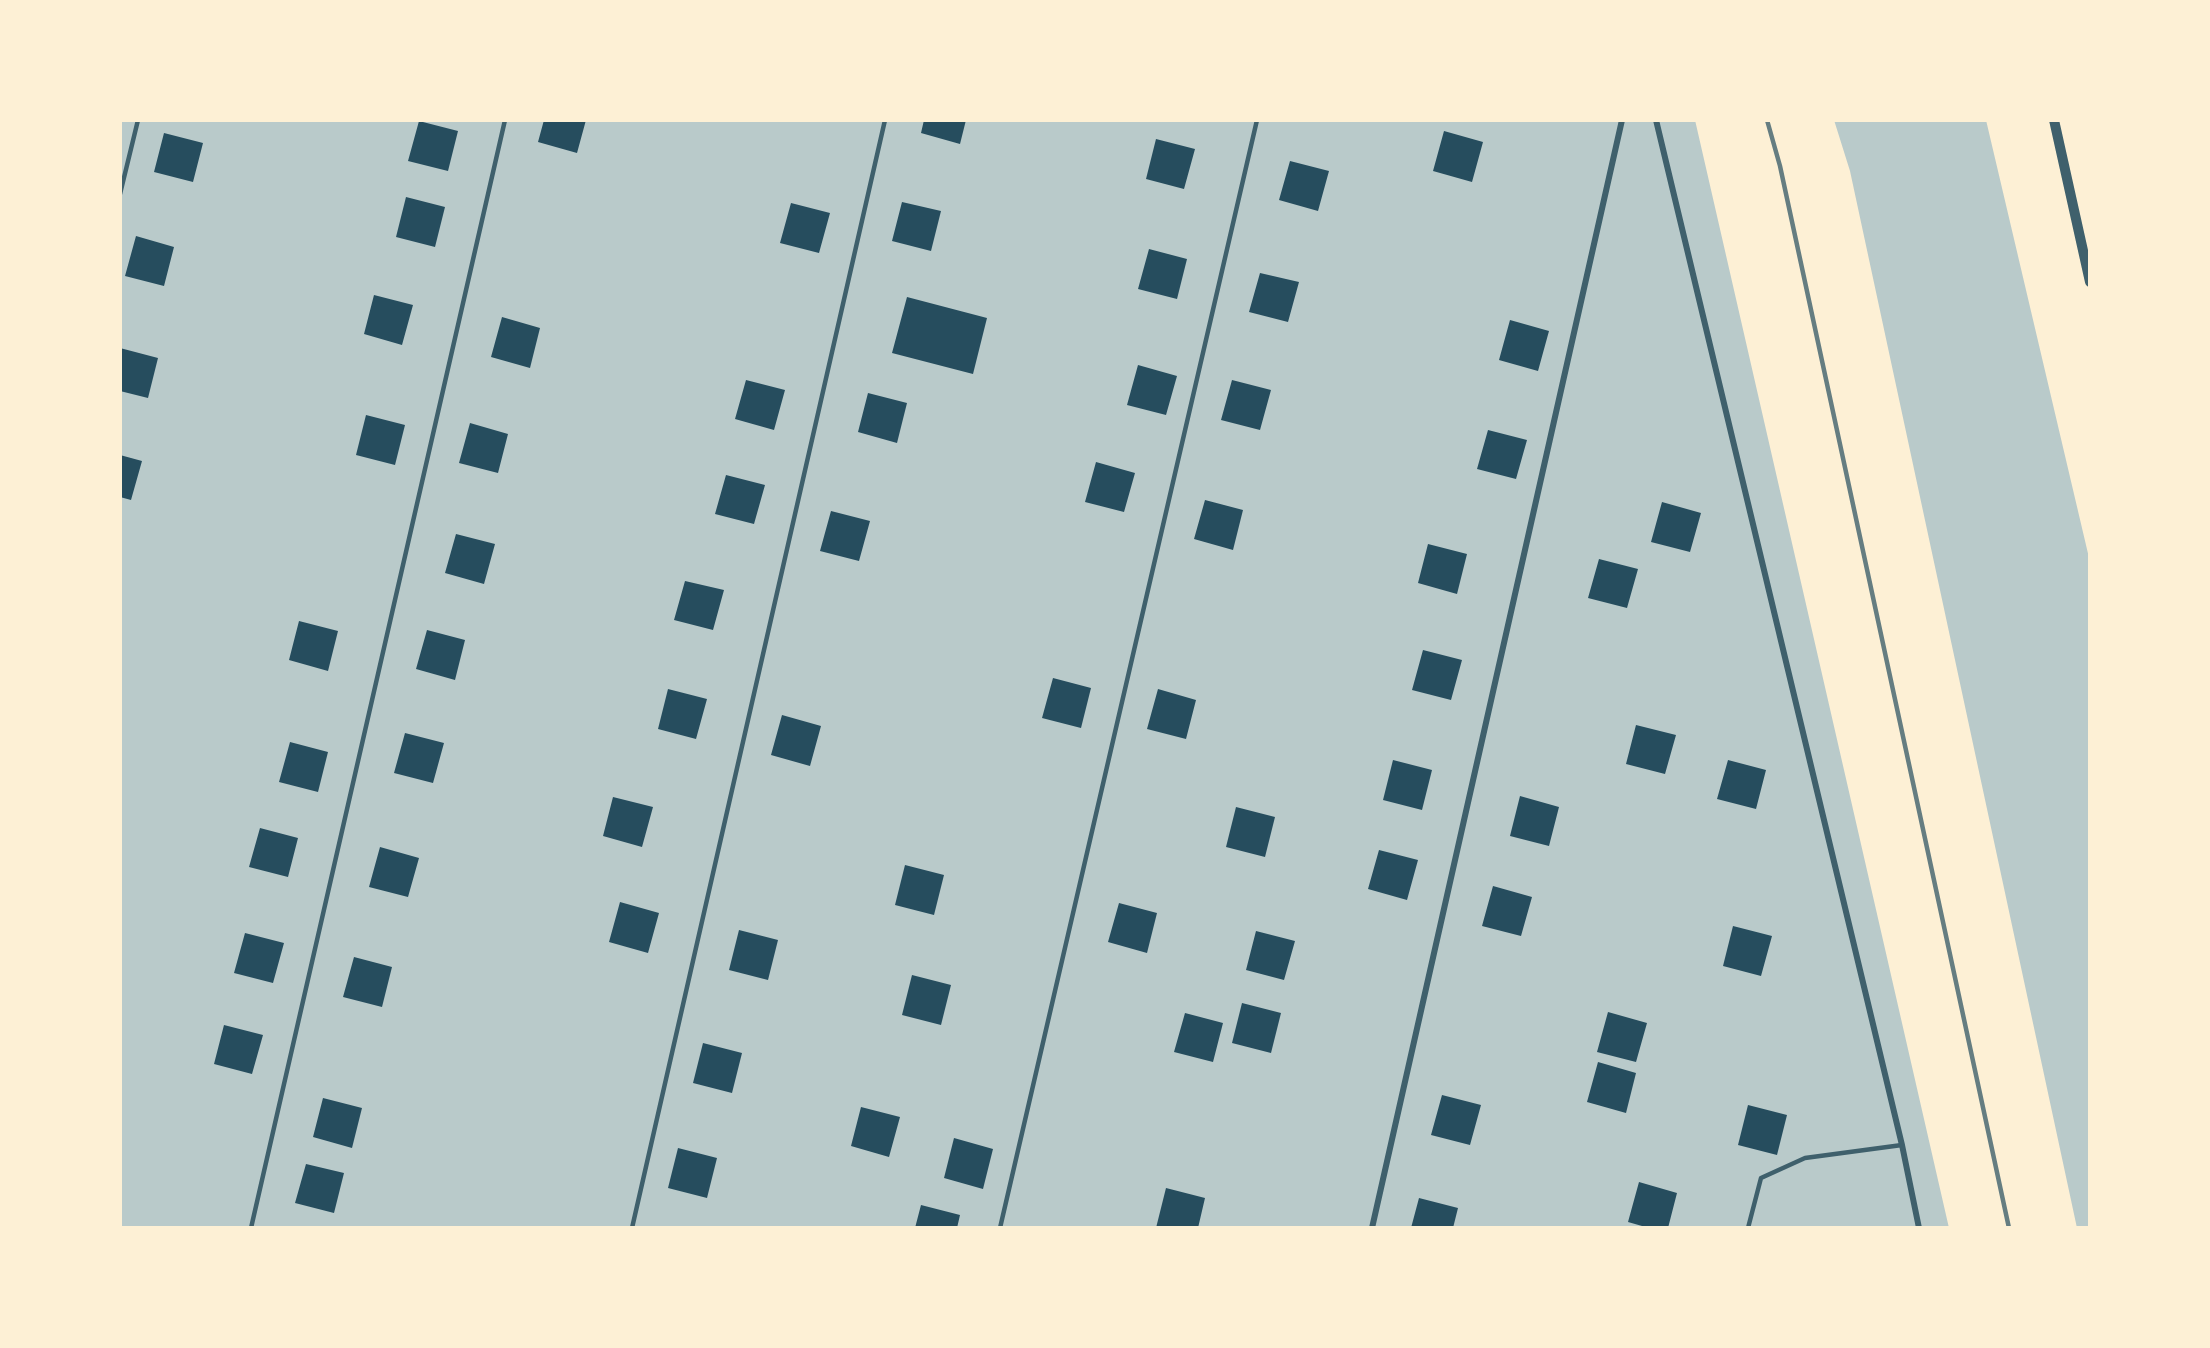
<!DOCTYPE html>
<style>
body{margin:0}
#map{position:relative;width:2210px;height:1348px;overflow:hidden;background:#fdf0d5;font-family:"Fira Sans Condensed",sans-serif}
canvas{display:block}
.frame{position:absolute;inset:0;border:122px solid #fdf0d5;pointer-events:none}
</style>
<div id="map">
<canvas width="2210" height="1348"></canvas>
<div class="frame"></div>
</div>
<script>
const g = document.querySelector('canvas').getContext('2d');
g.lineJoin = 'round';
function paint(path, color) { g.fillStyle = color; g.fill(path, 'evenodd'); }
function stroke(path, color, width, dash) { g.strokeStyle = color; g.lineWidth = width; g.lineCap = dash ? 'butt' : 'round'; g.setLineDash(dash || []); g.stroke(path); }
paint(new Path2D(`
 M120,120h1575l254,1108h-1829z
 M1834,120h152l104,442v666h-13l-227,-1057z`), '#b9caca');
paint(new Path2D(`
 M544,120h42l-9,33 -39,-11z
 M924,120h42l-6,24 -39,-11z
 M419,121l39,10 -10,40 -40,-10z
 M1444,131l39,11 -11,40 -39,-11z
 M164,133l39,10 -10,39 -39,-10z
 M1156,139l39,10 -11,40 -38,-10z
 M1290,161l39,10 -11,40 -39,-11z
 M406,197l39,10 -10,40 -39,-10z
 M902,202l39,9 -10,40 -39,-10z
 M791,203l39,10 -11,40 -39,-10z
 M136,236l38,11 -10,39 -39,-10z
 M1149,249l38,10 -10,40 -39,-10z
 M1260,273l39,9 -11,40 -39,-10z
 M374,295l39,10 -11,40 -38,-11z
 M907,297l80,21 -14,56 -81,-21z
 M502,317l38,11 -10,40 -39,-11z
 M1510,320l39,11 -11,40 -39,-11z
 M120,348l38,10 -10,40 -28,-7z
 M1138,365l39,11 -11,39 -39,-10z
 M746,380l39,10 -11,40 -39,-11z
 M1232,380l39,10 -11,40 -39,-10z
 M868,393l39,10 -10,40 -39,-11z
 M366,415l39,10 -10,40 -39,-10z
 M470,423l38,11 -10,39 -39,-10z
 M1488,430l39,10 -11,39 -39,-10z
 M120,455l22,6 -11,39 -11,-3z
 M1096,462l39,11 -11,39 -39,-10z
 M726,475l39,10 -11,39 -39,-10z
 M1205,500l38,10 -10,40 -39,-11z
 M1662,502l39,11 -11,39 -39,-10z
 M831,511l39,10 -11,40 -39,-10z
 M456,534l39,10 -11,40 -39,-11z
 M1428,544l39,10 -10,40 -39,-11z
 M1599,559l39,10 -11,39 -39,-10z
 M685,581l39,9 -11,40 -39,-10z
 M299,621l39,10 -10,40 -39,-11z
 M427,630l38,10 -10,40 -39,-11z
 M1423,650l39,10 -11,40 -39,-10z
 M1053,678l38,10 -10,40 -39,-10z
 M668,689l39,10 -11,40 -38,-10z
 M1158,689l38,11 -10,39 -39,-10z
 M782,715l39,11 -11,40 -39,-11z
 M1636,725l40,10 -11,39 -39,-10z
 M405,733l39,10 -11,40 -39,-10z
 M290,742l38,10 -10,40 -39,-10z
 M1393,760l39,10 -10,40 -39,-10z
 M1728,760l38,10 -10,39 -39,-10z
 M1520,796l39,11 -10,39 -39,-10z
 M613,797l40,10 -11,40 -39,-11z
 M1236,807l39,10 -10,40 -39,-10z
 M260,828l38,10 -10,39 -39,-10z
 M380,847l39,11 -11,39 -39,-10z
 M1379,850l39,10 -11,40 -39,-11z
 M905,865l39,10 -10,40 -39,-10z
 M1493,886l39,11 -11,39 -39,-10z
 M620,902l39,11 -11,40 -39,-11z
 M1119,903l38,10 -10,40 -39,-11z
 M1733,926l39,10 -11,40 -38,-10z
 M739,930l39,10 -10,40 -39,-10z
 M1256,931l39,10 -11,39 -38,-10z
 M245,933l39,10 -11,40 -39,-10z
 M354,957l38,10 -10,40 -39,-10z
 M912,975l39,10 -10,40 -39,-10z
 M1242,1003l39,10 -10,40 -39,-10z
 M1608,1012l39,11 -11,39 -39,-10z
 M1185,1013l38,10 -10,39 -39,-10z
 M224,1025l39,10 -11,39 -38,-10z
 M703,1043l39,10 -10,40 -39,-10z
 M1598,1062l38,11 -10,40 -39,-11z
 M1442,1095l39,10 -11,40 -39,-10z
 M323,1098l39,10 -10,40 -39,-11z
 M1748,1105l39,10 -10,40 -39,-10z
 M861,1107l39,10 -11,40 -38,-11z
 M954,1138l39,11 -10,40 -39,-11z
 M678,1148l39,10 -10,40 -39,-10z
 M306,1164l38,9 -10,40 -39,-10z
 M1639,1182l38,11 -9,35h-19l-21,-6z
 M1166,1188l39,10 -7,30h-42z
 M1419,1198l39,10 -5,20h-42z
 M921,1205l39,10 -3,13h-42z`), '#264d5e');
stroke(new Path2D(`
 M120,194l18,-74
 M251,1228l254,-1108
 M632,1228l253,-1108
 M1000,1228l257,-1108
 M1748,1228l13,-50 44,-20 97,-13`), '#3f606c', 4.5);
stroke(new Path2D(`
 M1656,120l246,1025 17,83
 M1372,1228l250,-1108`), '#3f606c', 6);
stroke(new Path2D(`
 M2054,120l36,162`), '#3f606c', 10);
stroke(new Path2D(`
 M1767,120l13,46 229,1062`), '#657d81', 4.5);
</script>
